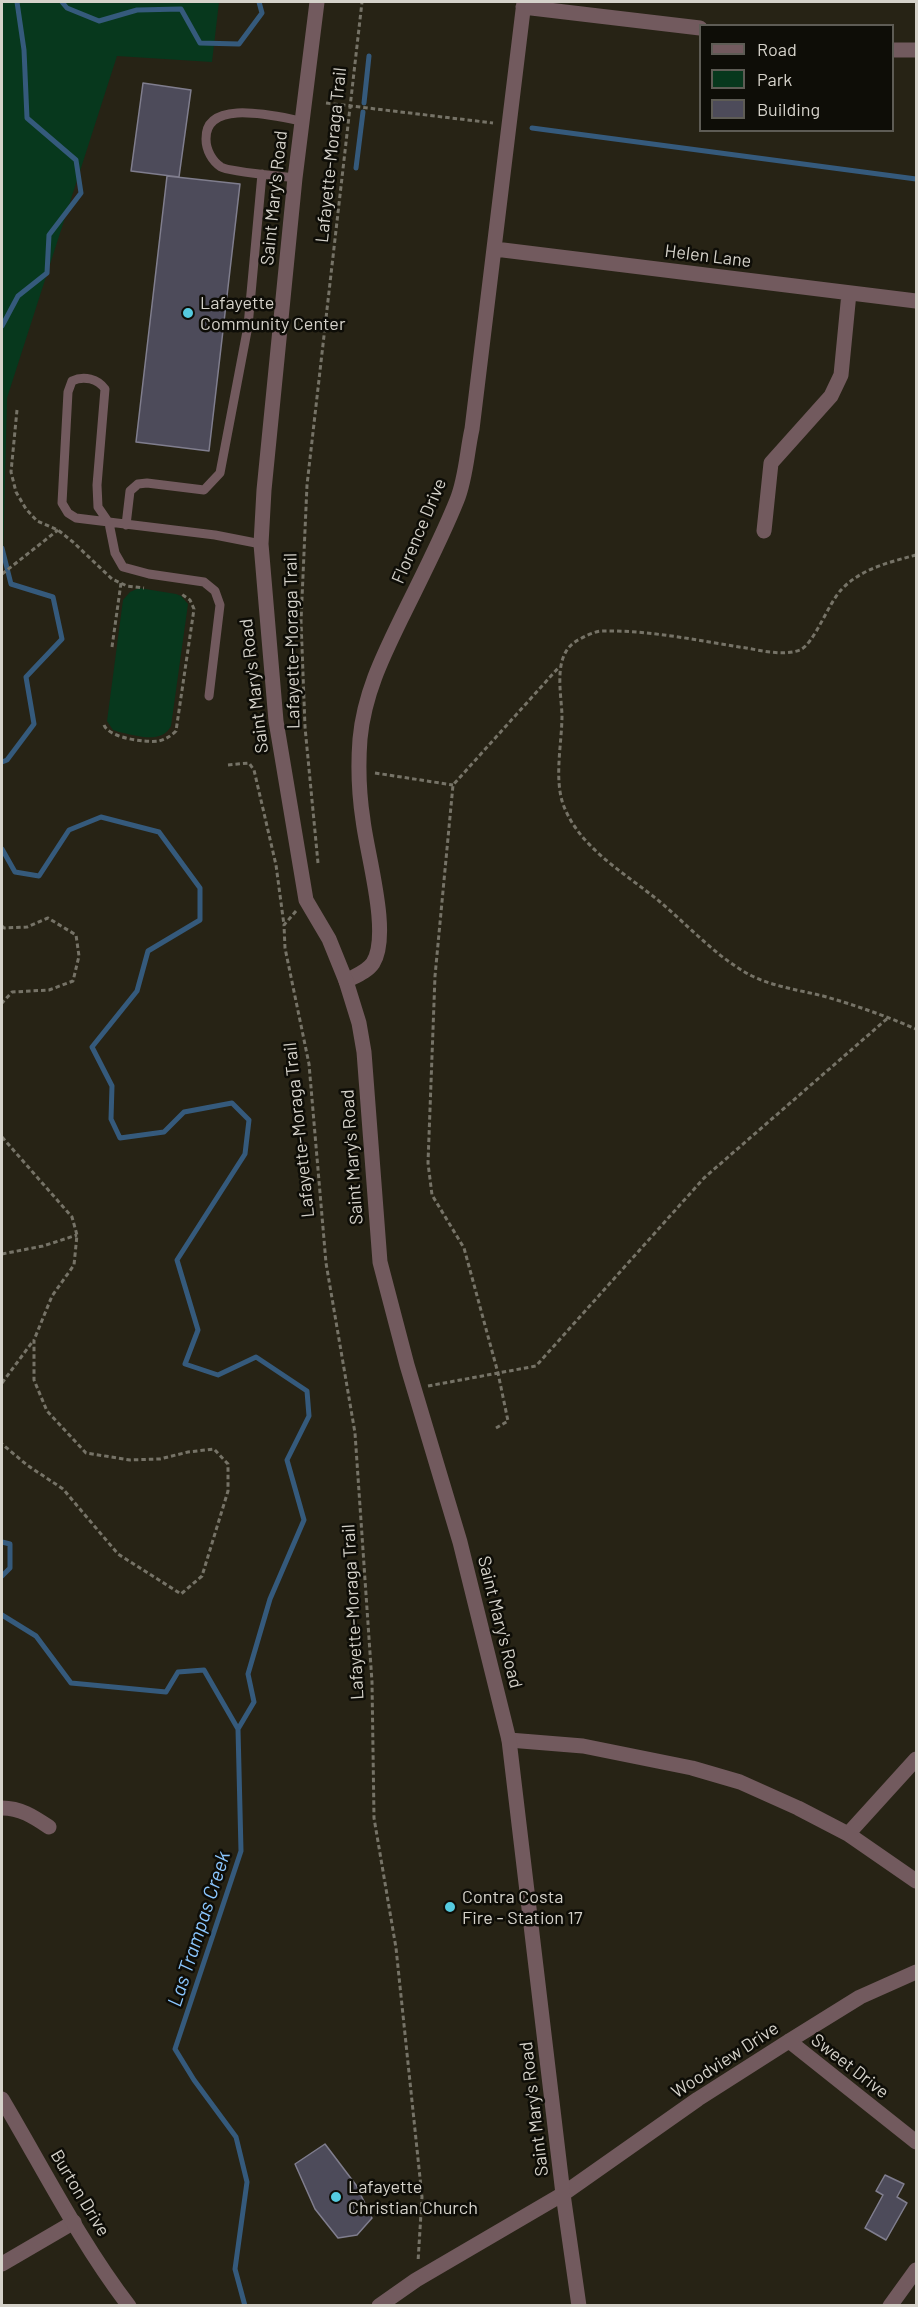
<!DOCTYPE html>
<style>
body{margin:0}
#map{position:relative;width:918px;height:2307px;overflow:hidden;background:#272315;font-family:Barlow,sans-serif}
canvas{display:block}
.frame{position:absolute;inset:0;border:3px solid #d5d2ca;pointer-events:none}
.legend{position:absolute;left:699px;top:24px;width:195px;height:108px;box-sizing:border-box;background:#0e0d07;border:2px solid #5e5c55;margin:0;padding:8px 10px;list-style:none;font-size:18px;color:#d5d2ca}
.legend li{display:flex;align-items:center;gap:12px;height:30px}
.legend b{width:30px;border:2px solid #5e5c55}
</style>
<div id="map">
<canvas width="918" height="2307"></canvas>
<div class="frame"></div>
<ul class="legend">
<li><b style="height:8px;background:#725a5e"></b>Road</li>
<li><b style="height:16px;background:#07381d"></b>Park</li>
<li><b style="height:16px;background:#4d4b5a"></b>Building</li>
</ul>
</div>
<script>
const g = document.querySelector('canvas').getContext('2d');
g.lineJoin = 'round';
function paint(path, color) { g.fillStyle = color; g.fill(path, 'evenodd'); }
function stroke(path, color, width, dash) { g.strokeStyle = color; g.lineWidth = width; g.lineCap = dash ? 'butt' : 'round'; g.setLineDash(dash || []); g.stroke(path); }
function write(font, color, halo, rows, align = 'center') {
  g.font = font + ' Barlow,sans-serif'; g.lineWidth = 5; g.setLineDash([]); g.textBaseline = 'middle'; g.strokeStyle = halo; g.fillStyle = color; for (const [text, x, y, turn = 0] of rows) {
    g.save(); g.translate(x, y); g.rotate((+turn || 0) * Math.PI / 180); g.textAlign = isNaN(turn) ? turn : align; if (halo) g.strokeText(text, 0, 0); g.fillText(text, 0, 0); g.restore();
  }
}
paint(new Path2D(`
 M2,2h217l-7,60 -95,-6 -110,342 -5,205z
 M139,588l37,6 5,2 7,8 -17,122c-10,19 -36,9 -52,6l-6,-2 -6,-9 16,-121 7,-8z`), '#07381d');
stroke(new Path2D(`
 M62,2l5,6 32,13 38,-11 44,-1 19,34 39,1 23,-31 -3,-11
 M364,103l5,-47
 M532,128l384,51
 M356,168l7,-56
 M2,326l16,-30 29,-23 2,-38 32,-42 -5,-33 -49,-42 -3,-68 -7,-48
 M2,548l9,36 42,13 9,42 -36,38 8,47 -27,36 -5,2
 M2,849l13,23 24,4 30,-46 32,-13 58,15 41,56v32l-52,31 -11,40 -45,56 20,39 -1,33 9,19 44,-6 20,-20 48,-9 17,17 -4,34 -68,106 21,70 -13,34 33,11 38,-18 51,34 2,25 -22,44 17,60 -34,79 -22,75 6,28 -16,27 3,122 -66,198 19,31 42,57 11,45 -12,87 10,37
 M2,1542l8,2v24l-8,8
 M2,1615l34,21 35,47 95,9 12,-20 26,-2 34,59`), '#355a7c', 5);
const building = new Path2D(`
 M143,83l48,7 -12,87 -48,-6z
 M167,176l73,8 -31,267 -73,-9z
 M325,2144l31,41 16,33 -15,17 -19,3 -23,-29 -20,-45z
 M885,2175l19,9 -7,13 10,6 -21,37 -21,-12 18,-33 -7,-4z`);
paint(building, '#4d4b5a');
stroke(building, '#807e8e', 1.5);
stroke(new Path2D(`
 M326,103l167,20
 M17,410l-6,62 5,20 10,17 11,12 21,9 15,12 39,37 15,7 17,2
 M916,555c-26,7 -56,14 -75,35 -13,14 -27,54 -41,60 -17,6 -36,1 -54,-2 -45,-7 -97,-18 -143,-17 -7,0 -16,4 -23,8 -28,13 -19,51 -18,76 0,28 -8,62 1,89 16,44 62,69 96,97 30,25 58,57 93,75 23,11 47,14 71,20 32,9 63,20 93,33
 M2,574l56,-44
 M112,647l9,-64
 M104,725c5,13 42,18 55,16 7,-2 12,-5 17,-10l18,-122 -4,-9 -10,-7
 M228,765l21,-2 5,7 22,95 8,60
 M375,773l78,12
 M318,863l-13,-136 -4,-106 6,-136 55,-483
 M296,911l-12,14 1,23 24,116 17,199 29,170 17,249 2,136 22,130 26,249 -4,65
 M2,926l2,2 23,-1 21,-9 28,17 3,21 -6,25 -24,9 -37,2 -10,11
 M2,1137l70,80 5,18 -3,30 -22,31 -18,44v40l13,31 39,42 44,7 30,-1 28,-7 26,-3 14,15v27l-26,85 -21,18 -63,-40 -55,-65 -36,-24 -25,-21
 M2,1254l41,-8 34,-11
 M2,1383l31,-42
 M428,1386l108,-20 168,-188 185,-161
 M496,1428l12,-7 -10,-48 -34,-125 -32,-53 -4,-32 7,-187 18,-191 106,-118`), '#767367', 3, [4.5, 3]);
stroke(new Path2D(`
 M295,178c-13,-2 -66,-6 -74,-11 -9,-6 -15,-17 -15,-28 -1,-42 72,-22 96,-18
 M126,525l4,-34 8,-7 9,-1 57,7 16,-17 28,-147 14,-152
 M209,696l11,-91 -5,-14 -11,-9 -55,-8 -26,-7 -8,-14 -6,-30 -11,-16 -1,-22 8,-96c-7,-10 -21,-14 -33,-8l-4,11 -6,111 6,10 8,5 139,17 46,9`), '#725a5e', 9);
stroke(new Path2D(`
 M523,7l177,21
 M892,50h24
 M495,249l421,52
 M764,531l7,-68 60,-67 10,-21 8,-82
 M346,981c9,-5 21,-9 27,-18 18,-29 -6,-108 -10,-143 -4,-26 -5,-55 -3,-81 4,-44 22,-81 41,-120 19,-39 40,-79 56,-119 9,-22 10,-49 15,-71l52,-427
 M509,1740l74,6 109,22 48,14 58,26 50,26 68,47
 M2,1808c19,0 32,9 47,19
 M848,1834l68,-75
 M789,2041l127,101
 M563,2194l135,-95 91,-58 71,-44 56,-25
 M2,2264l72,-42
 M890,2306l26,-36`), '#725a5e', 15);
stroke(new Path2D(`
 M317,2l-22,176 -31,312 -3,54 15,177 30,179 23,39 17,42 13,42 5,29 16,210 27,103 53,177 49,198 54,454 16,112
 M2,2099c41,69 78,143 127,207
 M379,2306l37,-26 147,-86`), '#725a5e', 15);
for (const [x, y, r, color] of [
 [188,313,6,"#55cadf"],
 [450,1907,6,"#55cadf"],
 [336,2197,6,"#55cadf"]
]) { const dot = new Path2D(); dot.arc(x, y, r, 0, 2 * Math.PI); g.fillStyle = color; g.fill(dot); stroke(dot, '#0e0d07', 2); }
write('18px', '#d5d2ca', '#0e0d07', [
 ["Lafayette-Moraga Trail",331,155,-84],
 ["Saint Mary's Road",274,198,-84],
 ["Helen Lane",708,256,7],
 ["Florence Drive",419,531,-67],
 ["Lafayette-Moraga Trail",292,641,-91],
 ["Saint Mary's Road",254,686,-97],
 ["Lafayette-Moraga Trail",299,1130,-96],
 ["Saint Mary's Road",352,1157,-94],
 ["Lafayette-Moraga Trail",353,1612,-93],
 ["Saint Mary's Road",500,1622,76],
 ["Woodview Drive",725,2060,-33],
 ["Sweet Drive",850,2066,38],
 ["Saint Mary's Road",534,2109,-97],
 ["Burton Drive",80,2193,59]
]);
write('18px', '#d5d2ca', '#0e0d07', [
 ["Lafayette",200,303],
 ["Community Center",200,324],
 ["Contra Costa",462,1897],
 ["Fire - Station 17",462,1918],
 ["Lafayette",348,2187],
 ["Christian Church",348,2208]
], 'left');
write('italic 20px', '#8bc6fe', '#0e0d07', [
 ["Las Trampas Creek",199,1929,-72]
]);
</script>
